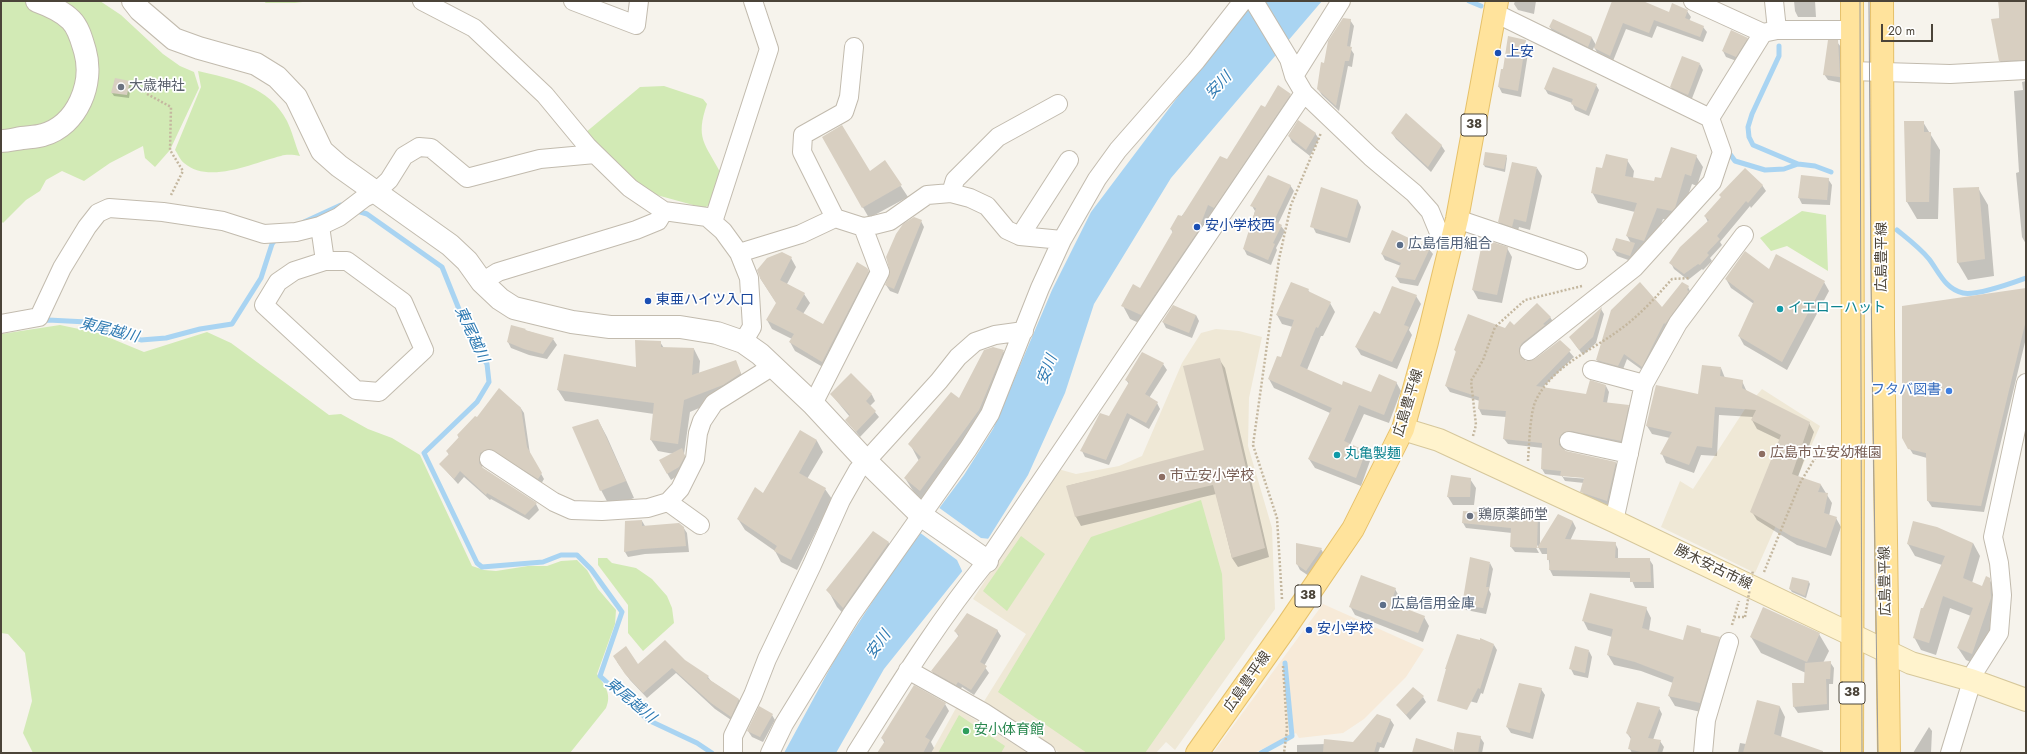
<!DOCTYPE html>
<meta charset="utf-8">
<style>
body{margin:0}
#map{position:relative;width:2027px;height:754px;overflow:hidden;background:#f6f3ec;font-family:Jost,sans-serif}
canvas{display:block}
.frame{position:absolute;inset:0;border:2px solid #4b4439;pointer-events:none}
.scale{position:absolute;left:1881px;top:24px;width:52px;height:18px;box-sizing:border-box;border:2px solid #4b4439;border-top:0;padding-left:5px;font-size:12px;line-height:14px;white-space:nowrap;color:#4b4439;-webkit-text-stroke:3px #fff;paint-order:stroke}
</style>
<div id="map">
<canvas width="2027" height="754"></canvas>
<div class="frame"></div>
<div class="scale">20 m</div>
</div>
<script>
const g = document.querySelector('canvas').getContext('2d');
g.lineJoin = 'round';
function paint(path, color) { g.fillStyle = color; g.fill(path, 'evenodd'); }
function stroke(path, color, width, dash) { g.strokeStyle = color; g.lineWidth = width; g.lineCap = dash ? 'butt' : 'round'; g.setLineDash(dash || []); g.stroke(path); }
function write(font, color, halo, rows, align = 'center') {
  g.font = font + ' Jost,"Noto Sans JP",sans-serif'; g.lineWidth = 3.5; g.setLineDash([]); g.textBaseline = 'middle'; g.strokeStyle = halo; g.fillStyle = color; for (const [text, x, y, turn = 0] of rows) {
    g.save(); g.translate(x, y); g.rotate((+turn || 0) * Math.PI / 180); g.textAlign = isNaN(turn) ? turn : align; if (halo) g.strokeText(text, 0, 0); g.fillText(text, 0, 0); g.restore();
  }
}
paint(new Path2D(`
 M1323,604l101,45 -18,28 -42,42 -21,14 -44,5 -3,-5 -42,20h-41z`), '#f7ead8');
paint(new Path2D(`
 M1216,329l23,2 23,6 -13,61 -1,48 24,82 3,81 -100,141 -9,-8 -10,11h-96l-77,-50 43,-69 -53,-35 85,-130 18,5 43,-8 23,-10 40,-93 19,-30z
 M1762,389l58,37 -65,147 -94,-46 19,-46 13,8 52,-80z
 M956,708l69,43 -1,2h-93z`), '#efe8d6');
paint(new Path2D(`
 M1,1h99l21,14 42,39 17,12 14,6 5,16 -29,62 -15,17 -10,-9 -2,-12 -33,17 -26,18 -22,-10 -16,9 -6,11 -14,9 -23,23 -2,-2z
 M266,1h44l-15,2h-30z
 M198,71c34,8 71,15 89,50 5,10 8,23 13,35 -6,-1 -13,-2 -19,0 -26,6 -72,29 -97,7 -4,-3 -6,-9 -9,-13l26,-63z
 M664,86l39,13 4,5c-12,35 -2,39 13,68l-9,32 -7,4 -51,-14 -16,-9 -52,-52 55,-46z
 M1802,211l24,4 2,56 -41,-25 -16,5 -11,-13z
 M60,325l38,8 46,19 63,-20 24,11 98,72 12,-1 27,15 24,9 28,17 52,111 12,4 12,1 32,-5h19l14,-5 16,-1 10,10 11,19 18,21 -1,14 -18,50c8,12 15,20 9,34l-36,45h-537l-10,-20 9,-32 -7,-48 -17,-19 -7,-1v-299z
 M1201,500l21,74 3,65 -80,114h-58l-89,-61 93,-155z
 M1021,536l24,18 -38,57 -24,-20z
 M598,558h9l5,5 24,5 16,11 15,17 5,12 2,15 -31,28 -15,-18v-28l-30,-40z
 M959,715l46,31 -4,7h-63z`), '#d2eab5');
paint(new Path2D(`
 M1250,1h72l-151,177 -77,126 -29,89 -37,82 -40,64 -104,130 -48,84h-52l51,-94 58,-89 71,-95 29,-46 59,-139 39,-78z`), '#a9d4f2');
paint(new Path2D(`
 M938,507l43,31 9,1 -27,34 -6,-13 -38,-28z`), '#f6f3ec');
paint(new Path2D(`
 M1515,1h21l-2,13 -16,-4 -4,-6z
 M1614,1h26l30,12 17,-2 4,6 -2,4 14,6 4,5 -4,10 -46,-16 -5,12 -26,-9 -13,32 -15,-7 -4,-7 -2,5 -39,-19 -3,-6 4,-7 38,18 4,7z
 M1794,1h21l1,16h-18l-3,-6z
 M1999,1h27v66l-22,1 -4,-7z
 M1350,20l4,6 -4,22 4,6 -2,13 -4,-1 -9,45 -17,-16 -4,-6 7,-25z
 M1747,38l3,6 -11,18 -13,-5 -3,-6z
 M1525,41l4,6 -8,50 -19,-4 -3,-6 3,-17z
 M1837,42l4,5 1,36 -14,-3 -4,-6z
 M1700,64l3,6 -12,31 -16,-8 -4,-6z
 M115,80l14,2 2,3 -2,13 -15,-2 -2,-3z
 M2026,81v163l-4,-7 -6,-64 3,-1 -5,-81 9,-1 -1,-8z
 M1596,85l3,5 -10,26 -14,-6 -3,-7 -24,-9 -3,-5z
 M1290,95l7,12 -149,220 -18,-8 -7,-13 18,-17 32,-56 -2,-4 57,-69 37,-51z
 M1905,122h18l17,28 -2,69h-21l-10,-17z
 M1315,133l4,6 -9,17 -18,-14 -3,-6z
 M1392,133l49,12 4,6 -14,21 -35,-33z
 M823,137l47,35 15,-10 23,35 -39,21z
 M1506,156l1,2 -2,14 -20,-5 -1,-2z
 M1696,156l7,11 -6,19 -5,-2 -12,35 -2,3 -15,-3 -13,33 -12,-3 -4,13 -17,-6 -4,-6 18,-7 -4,-7 8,-24 -37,-9 -6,-11 11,-23 24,-9 7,11 -1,7 22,4 7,-3z
 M1537,168l5,8 -12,54 -11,-3 -2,8 -13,-4 -5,-9z
 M1802,176l26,3 4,6 -2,20 -28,-1 -3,-6z
 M1290,185l4,6 -16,33 3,2 4,5 -9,17 1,2 -6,15 -24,-10 -3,-6 11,-38 -3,-5z
 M1762,185l4,6 -15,17 -1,-2 -30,36 2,3 -12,13 2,3 -9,9 -1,-1 -14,11 -14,-11 -3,-6 37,-41 -3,-6z
 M1321,188l37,13 3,6 -11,36 -34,-10 -3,-6z
 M1978,188l10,17 6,71 -26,4 -10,-17 -4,-74z
 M921,221l3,6 -26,67 -8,-3 -4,-6 6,-13z
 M1507,248l5,9 -10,46 -24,-4 -5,-9z
 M1429,249l4,5 -15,32 -18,-3 -4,-6 5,-11 -16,-6 -3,-6z
 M791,258l5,9 -9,17 17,10 6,9 -7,11 20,11 44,-56 5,9 -44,92 -33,-19 -5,-9 2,-3 -20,-10 -5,-9 10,-16 -17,-26z
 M1770,270l54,12 5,9 -42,79 -43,-25 -5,-9 15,-32 -23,-16 -5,-9z
 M1688,287l3,6 -46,79 -18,-13 -5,13 -21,-6 -4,-6z
 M2026,289v49l-42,174 -52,-5 -4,-6 -1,-43 -14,-4 -10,-16z
 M1308,290l2,3 20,10 5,9 -12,24h-2l-14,34 35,16 29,7 25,-11 5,9 -12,32 -25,-9 -14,31 15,7 5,9 -9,25 -46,-18 -6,-9 21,-46 -56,-25 -5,-9 12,-20 12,-32 -11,-3 -5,-9z
 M1416,296l5,8 -12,26 3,5 -15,34 -36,-14 -5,-8 24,-32z
 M1601,309l3,5 -8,29 -13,12 -9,-12z
 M1196,315l3,6 -7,17 -26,-10 -3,-6z
 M1550,317l4,6 -32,31 1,6 2,2 11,-2 24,-19 14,16 -32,31 45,7 19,-9 3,6 -2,11 21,3 3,6 -7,35 -62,-2v3l4,4 50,11 3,6 -9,37 -25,-9 -3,-6 2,-8 -19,-2 -3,-5 -17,-2 -3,-5 1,-21 -35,-4 -4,-5 2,-22 -24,-2 -3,-6 1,-8 -30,-9 -4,-6 11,-32 -2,-4 59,-24zM1563,475l26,2v2l-26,-2z
 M512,326l41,13 4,6 -10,14 -18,-4 -18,-7 -3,-6z
 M660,342l4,6 30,1 6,12 -1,13 36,-12 12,23 -18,10 -39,17 -6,42 4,8 -6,11 -11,7 -11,-19 14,-7 -16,-3 -7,-11 3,-26 -89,-13 -7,-11 79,-22z
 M1003,351l10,17 -83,139 -15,-13 -10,-16 14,-17 -9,-17 50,-44z
 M1142,353l21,11 4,6 -18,28 8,5 3,6 -11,20 -19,-11 -21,47 -24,-8 -3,-6 27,-33 20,-34 -3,-4z
 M1219,359l6,9 44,189 -31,10 -6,-9 -16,-64 -135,32 -5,-9 -9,-31 139,-35z
 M1721,368l4,10 17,3 5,11 62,31 5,9 -16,45 23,8 11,18 -3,13 7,2 5,9 -10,29 -34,-11 -40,-25 -5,-8 28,-72 -23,-11 -5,-9 1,-3 -34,-2 -2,41 -16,-1 -7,18 -28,-10 -4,-9 8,-16 -18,-4 -5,-8 52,-31z
 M851,375l21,20 3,6 -5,5 9,11 -19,20 -13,-16 3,-4 -19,-23z
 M499,390l21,17 4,6 6,41 14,25 -3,5 -58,-25 -1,9 54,36 3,6 -10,10 -38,-21 -1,1 -26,-23 -6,7 -18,-20 9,-9 -2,-4 12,-13 -1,-2 19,-17z
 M598,420l9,17 27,61 -24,9 -9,-17z
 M800,432l17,9 6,11 -16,27 18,10 7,10 -35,71 -16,-8 -6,-11 -30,-21 -7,-11 25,-25z
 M1470,479l6,9 -2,17h-21l-5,-8z
 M1537,511l3,6v29l18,-31 15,7 3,6 -6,13 45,2 3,6v10h31l4,6 1,23h-19l-4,-10 -78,-2 -3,-6 -2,-16h-6l-6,-11 -2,1 5,9 -24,-1 -4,-5 1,-14 -46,-5 -3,-5z
 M642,521l3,5 38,1 4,6 2,19 -44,2 -17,3 -3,-5z
 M888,542l10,17 -45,65 -16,-17 -9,-17z
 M1973,543l7,13 -8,27 11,4 6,-8 7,12 2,20 -19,55 -13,-6 -8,-12 13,-32 -21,-8 -14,47 -15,-5 -7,-13 28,-72 -27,-9 -7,-12z
 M1321,549l3,5 -15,22 -9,-6 -3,-6z
 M1490,563l3,6 -4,21 2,4 -5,20 -20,-4 -3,-5z
 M1809,582l1,2 -4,14 -14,-6 -2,-3z
 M1395,589l5,9 -2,9 26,10 5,9 -6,16 -68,-27 -5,-9z
 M1646,608l5,10 -2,13 35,10 16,-11 2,4 17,4 6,10 -20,65 -30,-7 -6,-10 4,-13 -32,-12 -27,-6 -6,-10 4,-18 -24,-7 -5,-10z
 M997,630l4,6 -17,30 5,7 -15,22 -12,-8 -2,3 -24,-13 -4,-6 27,-34 -4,-6z
 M1819,634l10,17 -6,12 7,-1 4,6 -1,16h-4v26l-31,3 -4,-6 -1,-23h12l1,-11 -45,-20 -10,-16z
 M1494,645l3,5 -14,44 -2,-1 -4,10 -32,-8 1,-26z
 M1589,651l3,6 -4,21 -14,-3 -3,-6z
 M685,661l23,16 3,4 28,19 3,5 -8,17 -19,-13 -39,-36 -29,25 -17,-18 -13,-18 20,3z
 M1541,689l4,6 -12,44 -22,-6 -4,-6z
 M1423,697l3,5 -16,18 -13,-15z
 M1758,701l22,6 5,10 -4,20 26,16h-69l2,-10 6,1z
 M945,704l4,7 -18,31 3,6 -3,5h-52l6,-9 -3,-6z
 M1659,708l3,6 -9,26 7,1 4,6 -2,6h-30l-2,-4 1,-10 -4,-6z
 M772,715l3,5 -12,22 -11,-5 -4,-6z
 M1390,719l4,6 -10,23 -4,-1 -2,6h-81v-8l57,-2z
 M1929,727l3,4 -1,22h-18z
 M1480,737l4,6 -2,10h-28z`), '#0003');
stroke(new Path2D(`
 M1469,1l12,5
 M1779,46v10l-27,58 -4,13 1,10 4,8 45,19
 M1727,150l8,11 30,9 19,-1 14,-5 17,2 16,6
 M354,210l13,4 75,53 31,77 14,20 2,18 -12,20 -53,51 53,110 5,4 61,-5 18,-7h16l14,14 31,43 -22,64 48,44 49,23 15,10
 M304,222l37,-17 3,1
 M1897,230c11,9 23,18 32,29 10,13 16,30 34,34 14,3 49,-10 63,-15
 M41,322l7,-2 39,2 54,18 25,-2 34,-9 32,-5 29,-46 11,-34 5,-7
 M1261,753l31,-17 -7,-73`), '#a9d4f2', 5);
paint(new Path2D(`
 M1612,1h31l26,11 3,-9 16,7 -3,8 19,8 -4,11 -46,-17 -5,13 -26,-10 -13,33 -16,-8z
 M1998,1h28v59l-27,1 -8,-42 9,-1z
 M1343,18l8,1 -4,27 5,1 -3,14h-4l-9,45 -19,-17 4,-27 3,1 4,-22z
 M1553,19l39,18 -4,10 -39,-20z
 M1731,30l17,8 -12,19 -14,-6z
 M1508,36l18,4 -8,51 -20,-4 3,-18h2z
 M1828,40h10l2,37 -17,-2z
 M1682,56l18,7 -12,32 -18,-8z
 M1553,67l44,17 -11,27 -15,-7 2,-5 -29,-10z
 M115,78l15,3 -3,14 -16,-2z
 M1278,85l13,9 -77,114 -6,-3 -10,26 -57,84 -20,-9 12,-22 7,4 33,-57 -3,-2 8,-14 4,1 38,-60 7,3 34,-54 4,2z
 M1406,113l36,32 -14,22 -37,-34z
 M1298,120l18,13 -10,17 -18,-14z
 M1904,121h20v11h7l-2,70h-23z
 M842,125l28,46 15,-11 17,25 -40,23 -40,-71z
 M1671,147l26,8 -6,21 -6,-2 -10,34 -3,3 -15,-3 -13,33 -18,-5 11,-33 -46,-10 5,-26 6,1 4,-14 22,5 -3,17 29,5 1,-4 6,1z
 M1485,152l22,3 -3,14 -21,-4z
 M1512,162l25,5 -11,55 -12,-3 -2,8 -14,-5z
 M1745,168l18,17 -15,18 -2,-2 -29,35 3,3 -13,14 2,2 -9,10 -2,-1 -14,10 -15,-11 11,-16 29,-27 -5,-4 17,-19 -2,-2z
 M1268,175l23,10 -17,36 8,4 -9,18 2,1 -7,16 -25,-11 13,-41 -6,-2z
 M1801,175l28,3 -2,22 -29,-2z
 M1321,187l37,13 -11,38 -37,-11z
 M1979,187l6,72 -28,4 -4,-75z
 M914,217l8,3 -28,69 -9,-4 5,-13 -4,-15 10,-23 7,-10z
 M1392,230l38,18 -15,32 -20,-3 6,-14 -20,-9z
 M1616,238l19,5 -5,13 -18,-6z
 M1483,239l25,8 -11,48 -25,-5z
 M1745,251l24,18 7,-15 49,27 -43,81 -44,-26 16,-35 -29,-22z
 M782,252l10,5 -12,23 25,13 -9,16 27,15 34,-62 10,6 2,3 -47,91 -33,-20 5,-8 -28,-14 10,-17 -16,-25 -3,-8 10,-12z
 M1291,282l18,7 -1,2 23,11 -13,26 -2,-1 -16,39 42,19 1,-4 28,11 8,-18 18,8 -13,33 -25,-10 -15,36 22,10 -10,27 -48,-19 24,-51 -64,-29 9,-23 4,1 13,-37 -18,-5z
 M1640,282l22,25 20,-25 7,4 -2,4 2,1 -24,33 -1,-1 -22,44 -18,-13 -6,12 -22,-6 15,-50z
 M1392,286l25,9 -13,30 5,2 -17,35 -37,-15 19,-36 6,3z
 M2026,288v32l-45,186 -54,-5 -1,-48 -18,-4 -6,-11v-132z
 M1537,303l14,14 -8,7 2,1 -23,18 -3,5 2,9 5,4 9,-2 25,-19 11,10 -35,36 50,8 4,-14 16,5 -3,17 26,3 -8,36 -50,-10 -9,3 -3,4v7l7,6 50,11 -9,39 -27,-9 4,-14 -24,-2 1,-5 -20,-2 1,-26 -39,-4 3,-28 -28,-2 1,-12 -34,-11 11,-35 -2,-1 14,-36 37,14 5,-7 4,4z
 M1173,305l23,10 -7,18 -27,-11z
 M1602,307l-9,30 -14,13 -10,-13z
 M511,325l15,4 -1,1 29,8 -11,16 -19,-5 -17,-7z
 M635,340l26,1v6l33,1 -2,27 44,-15 5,13 -18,12 -39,15 -6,44 -28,-4 4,-37 -97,-13 7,-36 72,13z
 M993,347l11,3 -25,60 -59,81 -16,-13 17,-21 -13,-13 43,-52 8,6 25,-48z
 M1142,352l22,11 -19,31 13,8 -12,21 -19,-10 -21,47 -26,-9 20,-38 9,3 20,-34 -4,-2z
 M1220,358l45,190 -33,10 -19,-73 -138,32 -9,-31 138,-36 -21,-84z
 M1702,365l19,2 -1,9 23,4 -1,8 68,34 -18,52 29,10 -3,8 10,1 -4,20 13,4 -11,31 -35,-12 -41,-24 31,-77 -30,-15 5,-10 -41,-3 -3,41 -15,-2 -8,19 -29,-11 12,-22 -26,-6 10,-41 42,9z
 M851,373l21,21 -6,7 10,10 -20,21 -11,-12 5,-5 -20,-21z
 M499,388l22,20 6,39 15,26 -4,6 -48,-30 -10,4 -1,10 4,5 54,35 -12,12 -38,-22 -1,2 -26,-24 -6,8 -15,-15 10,-10 -3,-3 13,-14 -2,-2 18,-19 2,1z
 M598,419l28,62 -26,10 -28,-64z
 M800,430l17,10 -18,33 27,15 -35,72 -17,-9 3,-5 -40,-27 18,-32 8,6z
 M682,448l3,8 -6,11 -12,7 -8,-14z
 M1451,475l20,3 -1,19h-23z
 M1511,510h27l-1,38 -27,-1 1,-19 -49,-5 1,-12 48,3z
 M1558,514l15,7 -8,18 51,3 -1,16h35l1,24h-21v-10l-81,-2 1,-10h-3v-12h-10z
 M642,520v6l37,-3 5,4 2,19 -44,3 -18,3 1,-31z
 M1913,521l24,6 36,16 -10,35 19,8 4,-10 4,2 1,20 -19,56 -15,-6 16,-40 -30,-12 -14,47 -16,-5 8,-30h2l22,-52 -38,-12z
 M873,531l16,11 -46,66 -17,-18z
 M1296,543l26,5 -16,23 -10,-7z
 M1470,557l20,5 -4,25h3l-6,21 -21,-3z
 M1361,575l35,13 -5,15 34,13 -7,17 -69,-26z
 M1792,577l17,4 -4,15 -16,-7z
 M1590,593l57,14 -5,21 41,12 4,-15 14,4 -1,3 20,5 -20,66 -32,-7 6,-19 -39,-15 -28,-7 6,-26 -31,-8z
 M1763,607l57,26 -13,29 -57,-25z
 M967,613l31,17 -18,32 7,4 -16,24 -13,-8 -2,3 -25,-14 28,-36 -5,-4z
 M1457,634l23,6v-2l14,6 -14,45 -2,-1 -11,22 -30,-9 9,-32h-1z
 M665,640l20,20 24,16 -2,2 32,21 -8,18 -20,-14 -39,-35 -29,25 -18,-19 -12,-18 13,-10 12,18z
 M1575,646l14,4 -4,23 -16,-4z
 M1831,661l-1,18h-4l1,25 -34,3 -1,-24h12l1,-20z
 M1519,683l23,5 -12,45 -24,-6z
 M914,685l32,18 -21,34 5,3 -7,13h-46l8,-12 -4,-3z
 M1413,687l11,9 -18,19 -10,-10z
 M1757,700l23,6 -6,28 49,17v2h-80z
 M1637,702l23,5 -12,31 13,2 -4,13h-12l-17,-4 3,-12 -5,-4z
 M759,706l14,8 -13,23 -13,-6z
 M1377,714l14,5 -10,24 -4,-1 -3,11h-51l1,-14 29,3z
 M1457,732l24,4 -3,17h-25z
 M1416,738l38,12 -1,3h-41z`), '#d8cfc1');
const minor = new Path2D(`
 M422,1l52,27 71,67 43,52 42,41 34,23 43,6 16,14 16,22 10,25 3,49 -9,15
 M573,1l63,24 3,-24
 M1254,1l35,58 5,17 10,17 67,64 43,36 16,18 12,29 8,8
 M1693,1l70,32 14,-3h75
 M1774,1l3,29
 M1495,13l215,105
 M1851,71l99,3 76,-4
 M1294,76l47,-75
 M951,193l4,-13 43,-43 60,-33
 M835,218l-33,-66 1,-17 41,-23 5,-15 5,-50
 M1457,219l121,41
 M713,222l56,-173 -16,-48
 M320,226l5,35
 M1020,236l49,-76
 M739,253l62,-19 34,-16 28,9 11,-2 16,-4 37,-26 24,-2 19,5 17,8 20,24 13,6 42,4
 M325,261h22l56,41 21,48 -45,42 -23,-2 -92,-85 14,-23 16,-11z
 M482,282l16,-10 138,-42 22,-9 6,-10
 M1,324l38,-7 23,-49 25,-41 11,-14 11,-5 54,4 60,9 41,13 32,-2 24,-6 19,-9 25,-19 12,-6 13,-12 15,-24 15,-9 12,1 36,30 73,-19 55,-5
 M1529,351l105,-83 78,-86 10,-30 -12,-34 53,-85
 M1592,370l52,14
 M813,404l67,-132 -17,-45
 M1569,441l60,13
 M489,459l65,43 18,8 30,1 46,-3 20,-6 12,-13 15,-30 3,-26 4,-12 12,-18 59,-37
 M668,502l32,23
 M1614,521l30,-137 34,-61 66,-88
 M908,670l75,42 63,41
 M733,753v-17l20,-41 14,-36 45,-94 29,-65 17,-30 81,-89 19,-24 17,-15 20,-7 29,-4
 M770,753l14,-29 67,-109 117,-166 22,-35 50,-126 22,-48 35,-61 21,-29 78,-89 47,-60
 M856,753c41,-65 82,-132 131,-192l317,-468
 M1703,753l3,-33 23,-78
 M1950,753l25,-82 24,-38 3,-38 -3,-32 -6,-26 33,-154`);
const tertiary = new Path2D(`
 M133,1l7,9 34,29 25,9 57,16 21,13 19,20 26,54 17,15 111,79 17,16 15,21 18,17 14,9 58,14 38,5h70l37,6 26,9 17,12 53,50 53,57 56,55 65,45
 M1,141c7,0 14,-2 21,-3 7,-1 15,-1 21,-3 35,-10 51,-52 42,-84 -3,-10 -6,-23 -14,-31 -8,-8 -23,-15 -34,-19`);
const secondary = new Path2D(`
 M1403,429l36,11 175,81 297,142 60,17 55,20`);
const primary = new Path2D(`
 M1882,1l1,327 6,425
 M1197,753l88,-124 68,-100 50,-100 24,-87 30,-123 40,-218
 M1852,753l1,-323 -1,-429`);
stroke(minor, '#c2bbae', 20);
stroke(tertiary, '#c2bbae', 24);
stroke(secondary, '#d6c79b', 24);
stroke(primary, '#e6c16a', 24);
stroke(new Path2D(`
 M147,94l24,13 -1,43 13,21 -12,24
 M1473,436l3,-11 -5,-44 12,-21 12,-33 30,-27 57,-14
 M1528,461c1,-14 2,-50 8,-61 18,-36 56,-49 86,-72 19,-14 34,-31 50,-49l18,-1
 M1764,572l36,-89 15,-25 18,-8
 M1282,599l-5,-81 -24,-73 26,-186 12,-54 30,-72
 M1734,617h11
 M1732,625l7,-24
 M1283,666l4,63 -3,24`), '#c4b79f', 2.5, [2, 2]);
stroke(minor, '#fff', 18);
stroke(tertiary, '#fff', 22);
stroke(secondary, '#fff3cd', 22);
stroke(primary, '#ffe39c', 22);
stroke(new Path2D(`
 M1860,1l2,752
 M1869,1l2,281 7,471`), '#9a9a9a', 1);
stroke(new Path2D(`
 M1745,617l8,-47`), '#c4b79f', 2.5, [2, 2]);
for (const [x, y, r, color] of [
 [1498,53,4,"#1a4fb4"],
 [121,87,4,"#6b7280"],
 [1197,227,4,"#1a4fb4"],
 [1400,245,4,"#5c6f8a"],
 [648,301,4,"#1a4fb4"],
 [1780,309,4,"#0f9aa8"],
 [1949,391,4,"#3f7fe0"],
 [1762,454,4,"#8d6e63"],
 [1337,455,4,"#0f9aa8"],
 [1162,477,4,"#8d6e63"],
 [1470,516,4,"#6b7280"],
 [1383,605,4,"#5c6f8a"],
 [1309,630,4,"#1a4fb4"],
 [966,731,4,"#2e9e5b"]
]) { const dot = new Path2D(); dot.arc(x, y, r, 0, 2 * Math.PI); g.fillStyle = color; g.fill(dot); stroke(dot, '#fff', 1.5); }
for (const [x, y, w] of [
 [1474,125,26],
 [1308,596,26],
 [1852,693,26]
]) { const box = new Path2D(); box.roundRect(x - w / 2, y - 11, w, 22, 3); g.fillStyle = '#fff'; g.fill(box); stroke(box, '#4b4439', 1); }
write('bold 13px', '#4b4439', null, [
 ["38",1474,125],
 ["38",1308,596],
 ["38",1852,693]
]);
write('14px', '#164399', '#fff', [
 ["上安",1506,53],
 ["安小学校西",1205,227],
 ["東亜ハイツ入口",656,301],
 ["安小学校",1317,630]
], 'left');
write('14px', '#5b616d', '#fff', [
 ["大歳神社",129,87],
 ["鶏原薬師堂",1478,516]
], 'left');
write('14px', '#4e5e75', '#fff', [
 ["広島信用組合",1408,245],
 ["広島信用金庫",1391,605]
], 'left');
write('14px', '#4b4439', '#fff', [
 ["広島豊平線",1883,257,-90],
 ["広島豊平線",1409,403,-73],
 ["勝木安古市線",1713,568,26],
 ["広島豊平線",1886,581,-91],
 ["広島豊平線",1248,682,-55]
]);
write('14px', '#0d838f', '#fff', [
 ["イエローハット",1788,309],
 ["丸亀製麺",1345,455]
], 'left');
write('14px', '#366cbe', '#fff', [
 ["フタバ図書",1941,391]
], 'right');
write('14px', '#785e54', '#fff', [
 ["広島市立安幼稚園",1770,454],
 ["市立安小学校",1170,477]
], 'left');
write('14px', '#27864d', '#fff', [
 ["安小体育館",974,731]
], 'left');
write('italic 15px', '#2e7ab2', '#fff', [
 ["安川",1219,86,-46],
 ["東尾越川",109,331,14],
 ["東尾越川",471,335,65],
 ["安川",1048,370,-69],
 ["安川",879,645,-54],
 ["東尾越川",630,701,40]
]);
</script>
